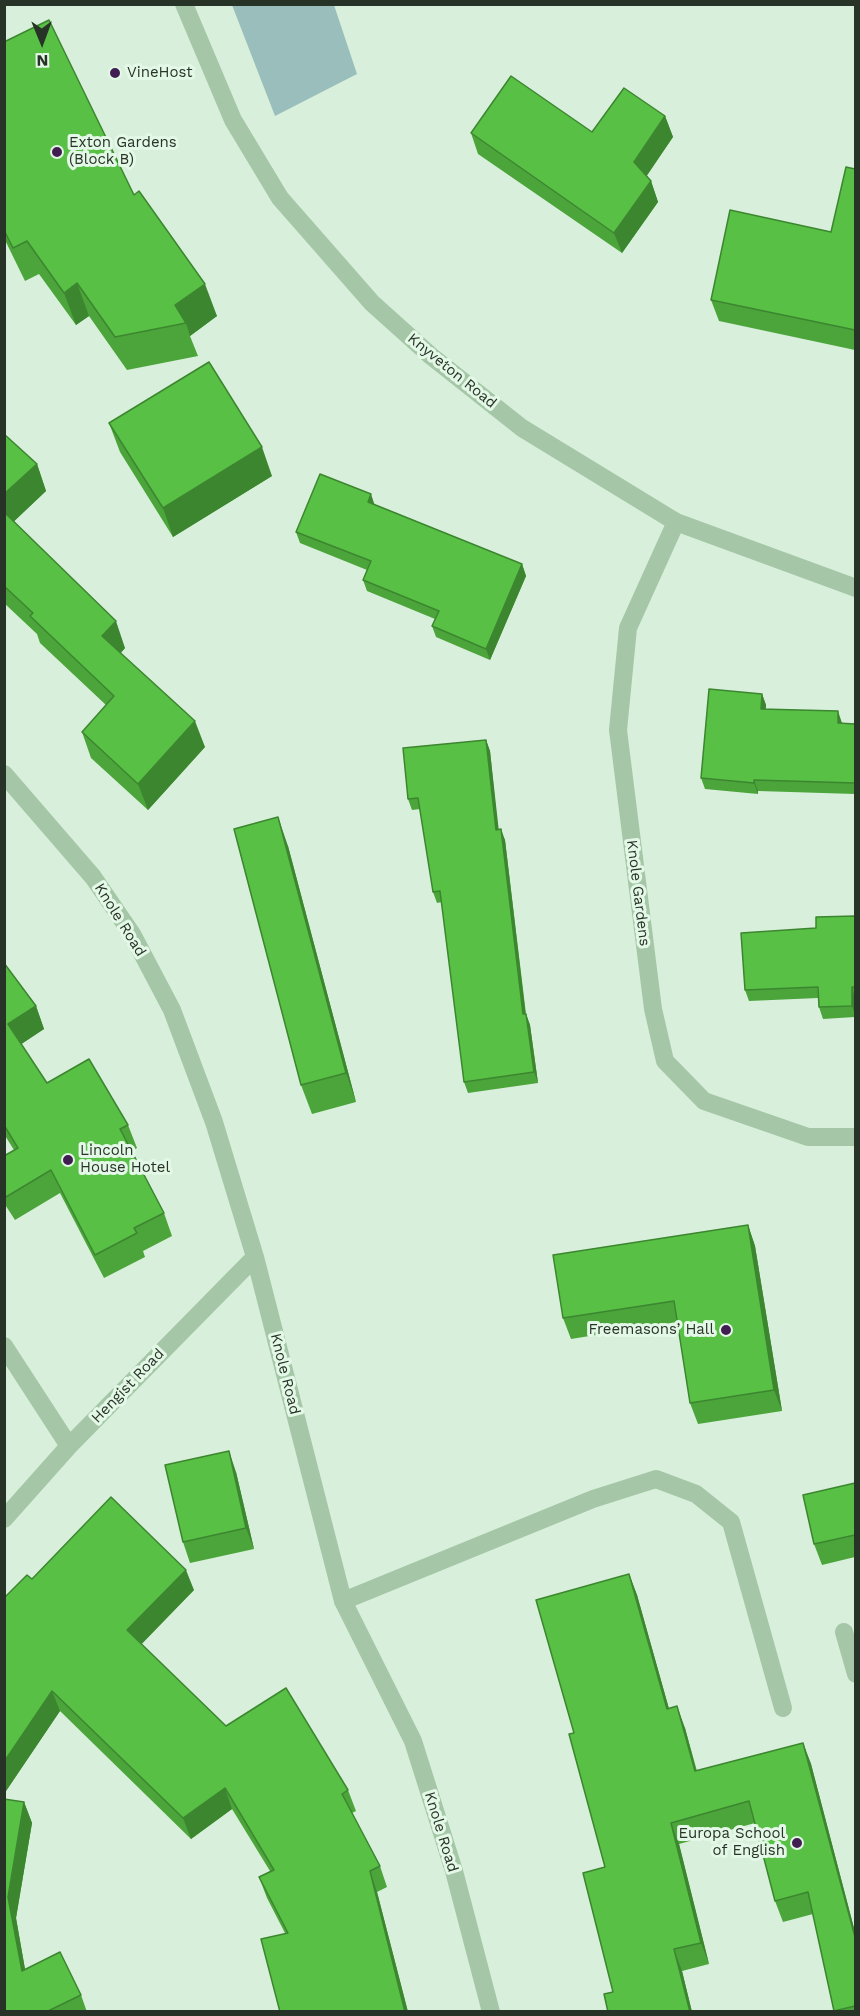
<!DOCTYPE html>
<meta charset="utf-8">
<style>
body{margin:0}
#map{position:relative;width:860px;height:2016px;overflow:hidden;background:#d8f0db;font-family:"Work Sans",sans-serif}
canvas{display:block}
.frame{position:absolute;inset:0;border:6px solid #273326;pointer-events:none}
.north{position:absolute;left:12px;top:12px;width:60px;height:60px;-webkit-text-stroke:4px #e4f8e7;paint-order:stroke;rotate:179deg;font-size:16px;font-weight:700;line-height:24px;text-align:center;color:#273326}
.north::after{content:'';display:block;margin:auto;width:21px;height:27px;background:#273326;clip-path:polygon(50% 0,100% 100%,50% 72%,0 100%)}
</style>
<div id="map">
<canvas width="860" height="2016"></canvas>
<div class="frame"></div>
<div class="north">N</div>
</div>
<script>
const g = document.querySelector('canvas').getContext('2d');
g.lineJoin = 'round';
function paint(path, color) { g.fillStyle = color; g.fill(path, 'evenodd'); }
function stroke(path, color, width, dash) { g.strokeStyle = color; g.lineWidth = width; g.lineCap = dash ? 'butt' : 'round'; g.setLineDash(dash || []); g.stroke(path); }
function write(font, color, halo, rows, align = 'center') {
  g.font = font + ' "Work Sans",sans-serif'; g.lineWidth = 6; g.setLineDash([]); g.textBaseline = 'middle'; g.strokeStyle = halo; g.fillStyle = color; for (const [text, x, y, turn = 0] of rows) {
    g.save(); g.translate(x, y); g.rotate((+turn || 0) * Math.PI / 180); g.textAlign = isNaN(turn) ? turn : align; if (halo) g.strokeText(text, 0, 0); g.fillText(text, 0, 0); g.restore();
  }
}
paint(new Path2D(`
 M232,5h102l23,69 -82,42z`), '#99bebc');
stroke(new Path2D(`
 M343,1601l250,-102 63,-20 40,15 35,28 52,186`), '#a5c7a7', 18);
stroke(new Path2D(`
 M184,4l49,116 47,78 92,105 59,53 91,72 154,94 180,66
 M676,522l-48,106 -10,102 35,279 12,52 39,40 104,36h48
 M4,774l89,103 39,57 40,76 42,112 41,135 88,344 70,140 41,130 37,141
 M4,1346l65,100
 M4,1519l65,-73 186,-189
 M844,1632l12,42`), '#a5c7a7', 18);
paint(new Path2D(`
 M4,42l130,153 83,121 -27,20 8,20 -71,14 -38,-54 -13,9 -37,-51 -14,7 -21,-43z
 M665,116l8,21 -27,39 5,5 7,21 -36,51 -144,-99 -7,-21 121,-1z
 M855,169v181l-136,-29 -8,-21 120,-68z
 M109,423l163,53 -99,61 -53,-85z
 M4,434l33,30 9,27 -32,30 111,127 -4,5 84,94 -57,63 -57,-52 -9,-26 24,-27 -66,-62 -3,-9 -33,-31z
 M374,504l148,60 4,12 -36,84 -54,-23 -4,-11 3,-7 -68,-28 -4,-11 4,-10 -67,-27 -4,-11z
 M762,694l4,11v4l76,14 13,1v70l-97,-3v3l-53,-5 -4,-11z
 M486,740l4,11 8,79 7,10 21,174 4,11 8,58 -70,10 -4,-11 -22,-180 -5,1 -4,-11 -13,-83 -8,1 -4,-11z
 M288,846l68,256 -44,12 -11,-29z
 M855,916v101l-32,2 -4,-12 -1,-9 -69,3 -4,-11 71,-62z
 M4,963l32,43 8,23 -23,15 26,39 81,42 9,23 -5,3 32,62 8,23 -29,15 2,6 -41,21 -44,-85 -45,27 -11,-17v-47l10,-6 -10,-16z
 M748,1225l7,21 27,165 -84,13 -8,-21 -13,-81 -106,17 -8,-21z
 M236,1472l18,77 -64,14 -7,-21z
 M855,1483v74l-33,8 -8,-21z
 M629,1574l8,21 32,114 16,19 12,43 106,-28 8,21 44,168v80h-21l-21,-98 -30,8 -8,-21 -20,-78 -76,21 30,120 -27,7 10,41h-84l5,-20 -8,-125 -31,-134z
 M32,1579l162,11 -53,54 85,82 122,64 8,21 -4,2 28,53 7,21 -10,5 31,120h-128l5,-79 -18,-35 -8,-21 11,-6 -38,-62 -41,30 -131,-128 -56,83v-196z
 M24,1802l8,21 -16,95 9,51 56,26 6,17h-83z`), '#4ba53b');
paint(new Path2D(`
 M665,116l8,21 -31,46 -8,-21z
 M651,181l7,21 -36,51 -8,-20z
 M77,283l12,33 -13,9 -12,-32z
 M205,284l12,32 -27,20 -4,-13 -11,-18z
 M262,447l10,29 -99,61 -10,-29z
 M37,464l9,27 -41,39 -1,-36z
 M371,494l4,12 -7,-4z
 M522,564l4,12 -36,84 -4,-11z
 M116,621l9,27 -14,15 -9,-27z
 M762,694l4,11 -1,15 -4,-11z
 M838,711l4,12v11l-4,-11z
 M195,721l10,26 -57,63 -10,-26z
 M486,740l4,11 10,90 -4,-11z
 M754,780l4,11v3l-4,-11z
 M278,817l10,29 68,256 -10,-29z
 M501,829l4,11 22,186 -4,-12z
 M852,987l3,11v17l-3,-9z
 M36,1006l8,23 -27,18 -9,-23z
 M526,1014l4,11 8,58 -4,-11z
 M748,1225l7,21 27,165 -8,-21z
 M229,1451l7,21 18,77 -8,-21z
 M186,1570l8,20 -59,61 -8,-21z
 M629,1574l8,21 38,135 -8,-21z
 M52,1691l8,20 -56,83v-32z
 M677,1706l8,22 17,65 -7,-22z
 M803,1743l8,21 44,168v8z
 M225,1788l7,21 -41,30 -8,-21z
 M24,1802l8,21 -16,95 13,74 -7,-21 -14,-74z
 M671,1823l8,21 30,120 -8,-21z
 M370,1871l7,21 31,120h-3z
 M674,1949l8,22 10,41h-2z`), '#3d8630');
const building = new Path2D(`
 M49,20l85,175 5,-4 66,93 -30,21 11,18 -71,14 -38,-54 -13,10 -37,-52 -14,7 -9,-18v-188z
 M511,76l81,56 32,-44 41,28 -31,46 17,19 -37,52 -143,-100z
 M846,167l9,2v161l-144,-30 19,-90 101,22z
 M209,362l53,85 -99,61 -54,-85z
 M4,434l33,30 -33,30z
 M320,474l51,20 -3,8 154,62 -36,85 -54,-23 7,-15 -76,-31 8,-19 -75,-29z
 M4,512l112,109 -14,15 93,85 -57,63 -56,-52 32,-36 -84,-80 3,-3 -29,-27z
 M709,689l53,5 -1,15 77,2v12l17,1v59l-101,-3v3l-53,-5z
 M486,740l10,90 5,-1 22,185h3l8,58 -70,10 -24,-191 -7,1 -15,-94 -10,1 -5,-51z
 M278,817l68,256 -45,12 -67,-256z
 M855,916v71h-3v19l-33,1 -1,-20 -73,3 -4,-57 75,-5v-11z
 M4,963l32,43 -28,18 39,59 42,-24 39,66 -8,4 44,84 -30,15 3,5 -42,22 -44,-85 -45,27 -2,-3v-38l14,-8 -14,-23z
 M748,1225l26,165 -84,13 -16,-102 -111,17 -10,-63z
 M229,1451l17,77 -63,14 -18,-77z
 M855,1483v52l-41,9 -11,-49z
 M111,1497l75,73 -59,60 99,96 60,-38 62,102 -6,4 38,72 -10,5 35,141h-125l-19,-73 27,-6 -29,-56 15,-7 -49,-82 -42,30 -131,-127 -48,71v-164l23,-23 5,4z
 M629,1574l38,135 10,-3 18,65 108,-28 52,194v69l-21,5 -26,-119 -33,9 -26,-100 -78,22 30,120 -27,6 16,63h-82l-4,-18 9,-2 -30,-119 22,-6 -36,-133 5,-1 -38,-133z
 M4,1799l20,3 -16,95 14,74 38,-19 21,43 -35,17h-42z`);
paint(building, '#57c045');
stroke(building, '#3d8630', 1.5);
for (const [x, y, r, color] of [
 [115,73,6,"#411e52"],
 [57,152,6,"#411e52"],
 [68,1160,6,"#411e52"],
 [726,1330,6,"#411e52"],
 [797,1843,6,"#411e52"]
]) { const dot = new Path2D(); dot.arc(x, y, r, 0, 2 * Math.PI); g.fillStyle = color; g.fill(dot); stroke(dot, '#e4f8e7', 2); }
write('15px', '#273326', '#e4f8e7', [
 ["VineHost",127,73],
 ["Exton Gardens",69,143],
 ["(Block B)",69,160],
 ["Lincoln",80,1151],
 ["House Hotel",80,1168],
 ["Freemasons’ Hall",714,1330,"right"],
 ["Europa School",785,1834,"right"],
 ["of English",785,1851,"right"]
], 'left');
write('15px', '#273326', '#e4f8e7', [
 ["Knyveton Road",452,371,39],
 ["Knole Gardens",638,893,83],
 ["Knole Road",120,920,58],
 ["Knole Road",285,1374,76],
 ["Hengist Road",128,1386,-46],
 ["Knole Road",441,1832,73]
]);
</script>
